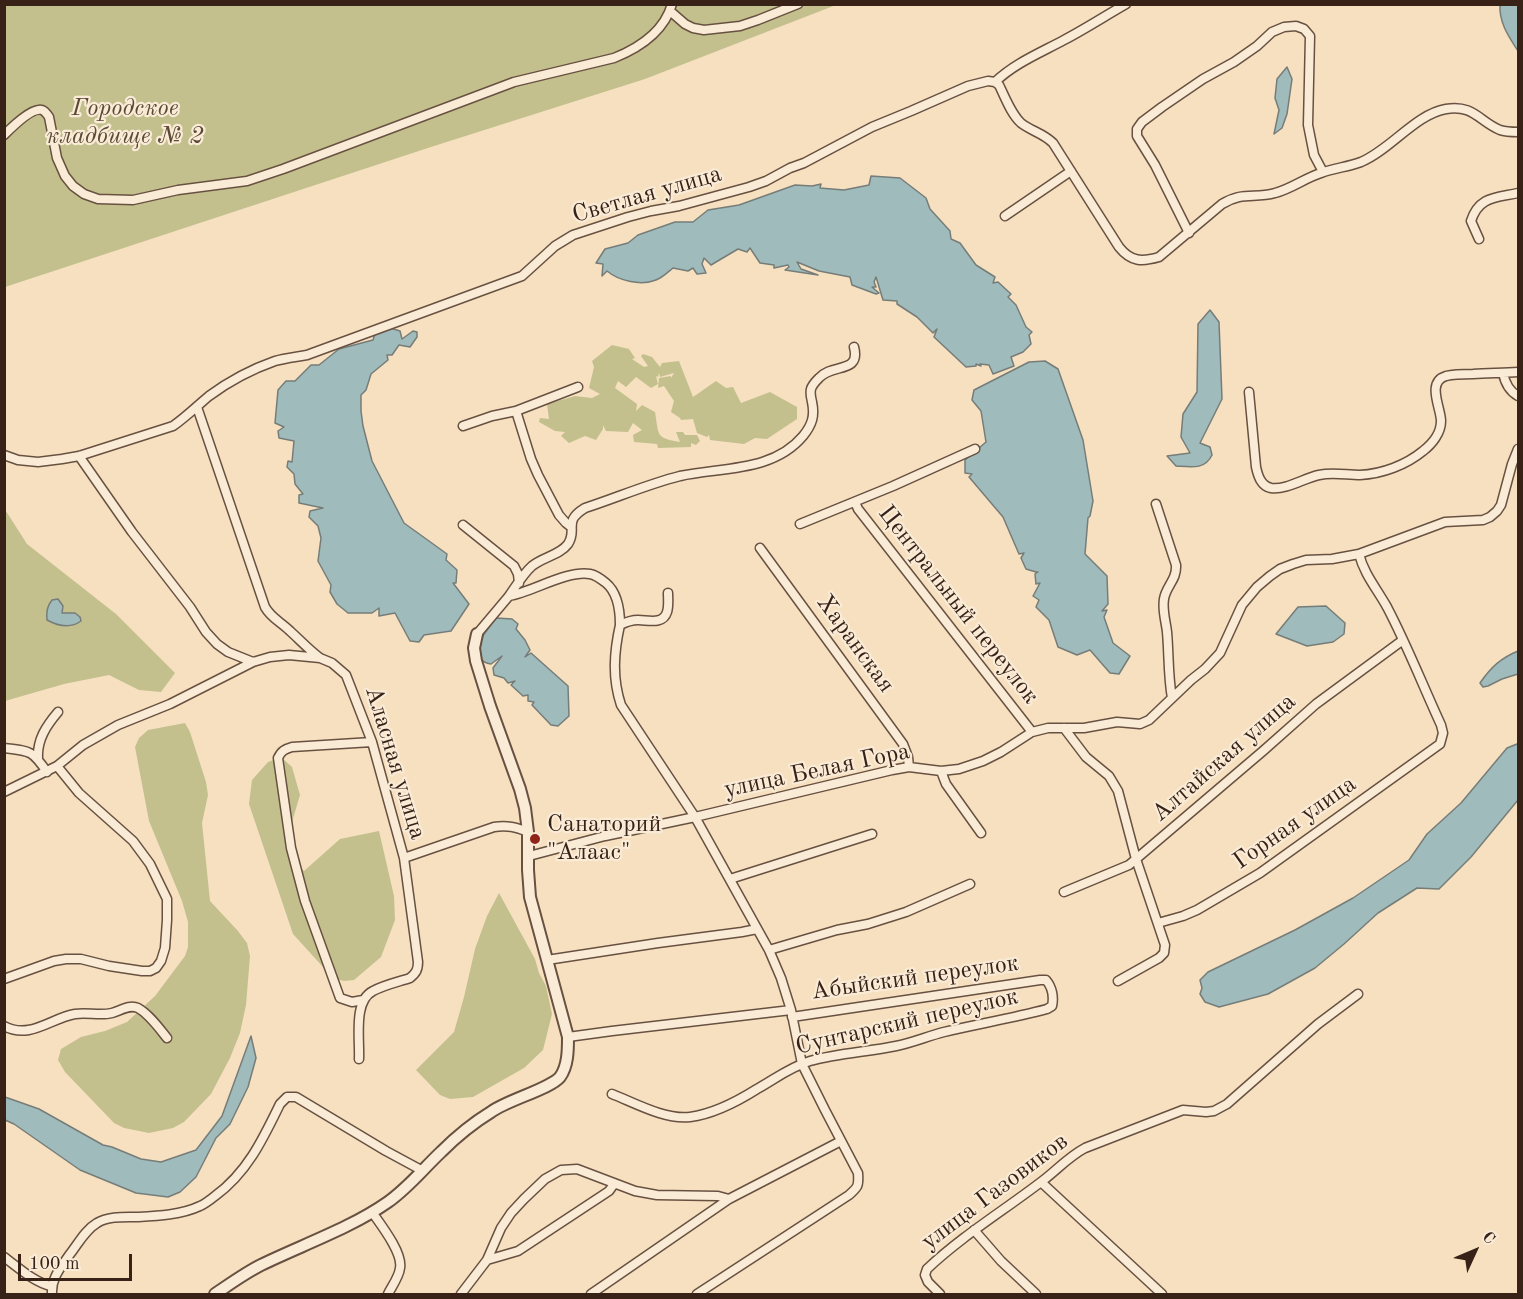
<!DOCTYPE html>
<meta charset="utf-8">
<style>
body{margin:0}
#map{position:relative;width:1523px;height:1299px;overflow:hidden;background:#f6e0c0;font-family:"Old Standard TT",serif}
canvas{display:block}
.frame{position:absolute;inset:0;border:6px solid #382117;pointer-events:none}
.north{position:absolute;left:1445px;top:1221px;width:60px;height:60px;-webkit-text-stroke:4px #f9ebd6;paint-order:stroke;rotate:46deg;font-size:16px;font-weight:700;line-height:24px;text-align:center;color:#382117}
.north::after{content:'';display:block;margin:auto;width:21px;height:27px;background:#382117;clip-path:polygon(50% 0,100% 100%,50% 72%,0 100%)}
.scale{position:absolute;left:18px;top:1254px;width:114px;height:27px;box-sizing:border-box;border:3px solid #382117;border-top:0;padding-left:8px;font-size:18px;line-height:21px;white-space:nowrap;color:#382117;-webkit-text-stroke:4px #f9ebd6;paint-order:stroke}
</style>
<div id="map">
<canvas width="1523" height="1299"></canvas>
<div class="frame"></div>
<div class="north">С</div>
<div class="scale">100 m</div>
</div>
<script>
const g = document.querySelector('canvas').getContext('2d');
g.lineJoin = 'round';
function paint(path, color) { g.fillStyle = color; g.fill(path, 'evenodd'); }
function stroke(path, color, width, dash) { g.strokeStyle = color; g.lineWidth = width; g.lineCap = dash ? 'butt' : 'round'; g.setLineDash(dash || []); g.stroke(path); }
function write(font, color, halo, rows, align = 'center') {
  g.font = font + ' "Old Standard TT",serif'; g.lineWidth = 4.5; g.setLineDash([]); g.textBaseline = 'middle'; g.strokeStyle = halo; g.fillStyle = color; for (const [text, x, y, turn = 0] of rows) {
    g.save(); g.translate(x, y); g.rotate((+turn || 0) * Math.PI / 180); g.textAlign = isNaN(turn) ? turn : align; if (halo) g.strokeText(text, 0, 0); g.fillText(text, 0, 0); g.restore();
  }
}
paint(new Path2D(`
 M4,5h832l-191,74 -211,67 -429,141z
 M612,345l17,4 6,9 -3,1 12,8 4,-1 -7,-10 2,-2 9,3 8,10 2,-4 17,-2 14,36 23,-16 10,7 7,-1 8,16 29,-11 27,15v12l-30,20 -12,-1 -11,6 -34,-4 -1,-5 -2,2 -10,-4 -4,-14 -12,1 -1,-2 -9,-6 3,-11 -10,-15 -6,2 1,-10 12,-2v2l3,-5 -14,4 -1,-4 -1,4 -2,-1 2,8 -7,4 -15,-11 -10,10 -8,-6 -3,7 22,16 -1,7 6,-6 13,7c4,23 0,26 25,30l-4,-10h7l2,3h12l3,6 -4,4 -5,-2v4l-33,1 -1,-4 -23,-2 -1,-7 9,-5 -9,-7 -5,9 -22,-1 -3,-6v4l-7,11 -11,-4 -16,7 -8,-7 4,-4 -10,-1 -16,-9 1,-4 9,1 -2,-15 28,-8 17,2 8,-4 -11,-6 5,-21 -2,-6z
 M4,508l23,36 89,70 59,59 -14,19 -22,-2 -30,-15 -45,9 -59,17z
 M185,723l5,9 16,50 2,13 -6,28 8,78 28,30 9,12 3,13 -4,49 -6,28 -10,25 -19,36 -27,28 -11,6 -24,5 -25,-5 -10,-5 -49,-51 -7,-12 3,-11 20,-12 24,-6 22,-9 28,-26 30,-40 3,-9v-25l-6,-21 -33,-80 -14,-74 4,-9 9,-8z
 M281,757l11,10 8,28 -8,27 -3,24 5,15 10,10 36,-32 39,-8 15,65 1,24 -14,37 -27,23 -10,1 -11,-3 -40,-44 -44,-130 3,-24 16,-18z
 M499,893l36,66 4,14 7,13 6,28 -9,36 -19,18 -51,29 -23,2 -10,-4 -24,-25 38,-38 10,-35 11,-48 12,-33z`), '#c3c08e');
const water = new Path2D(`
 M1500,5h18v46c-9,-14 -19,-28 -18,-46z
 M1287,67l5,12 -5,35 -5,14 -8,6 5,-24 -4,-12 2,-19z
 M871,176l29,2 26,20 4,11 20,22 1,8 9,4 16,22 19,12 -2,6 5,-1 13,12 -3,3 8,8 10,22 6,5 -3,3 2,9 -8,8 -12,5 3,9 -21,8 -4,-9 -9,-1 1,2 -5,-2v2l-10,1 -32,-30 3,-8 -4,4 -16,-16 -20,-13v-3l-14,-1 -7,-23 -2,5 2,5h-4l7,6 -3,1 -24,-9 -2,-8 -31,-6 -22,-9 4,7 17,6 -33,-5 4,-3 -1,-2 -14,3v-3l-14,-2 -10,-15 -3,4 -9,-3 -27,16 -7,-7 -2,6 4,9 -9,1 -4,-6 -5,3 -15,-3c-5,4 -11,10 -17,12 -15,6 -37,1 -49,-9l-5,5 1,-12 -7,-1 9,-14 23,-6 10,-8 37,-13h18l15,-12 31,-5 56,-20 17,1 9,-2 -1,4 24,2 25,-5z
 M1210,310l9,12 3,77 -22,44 10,4 2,8c-7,15 -21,12 -36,11l-9,-10 23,-3 -9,-16 2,-23 14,-22 1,-68z
 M387,327l13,4 2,8 11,-8 4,1v5l-7,10 -11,-2 -7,10h-5l1,5 -17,14 -5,16 -5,5v16l2,15 9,35 32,62 43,31 -1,6 11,10 -1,13h-3l16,21 -18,27 -27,4 -5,7 -9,-1 -15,-28 -16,3v-8l-7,5h-24l-11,-9 -7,-12 1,-7 -13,-24 3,-23 -3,-12 -9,-9 1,-6 13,-3 -24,-5v-8l4,-1 -8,-10 -1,-10 -7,-7 1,-6 4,1 2,-21 -15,-3 -1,-7 6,-4 -9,-4 3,-33 8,-9h9l16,-16h8l20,-16 34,-9 3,-10z
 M1045,361l13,8 25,71 10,61 -3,15 -2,2 -3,36 22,22 1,28 -6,7 5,-1 -3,7 9,26 17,13 -11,18 -9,-1 -20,-23 -13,5 -19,-8 -9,-27 -13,-13 3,-7 -6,-4 7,-13 -4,1 -1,-10 3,-2h-2l-10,-3 -5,-11 3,-5 -5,1 -16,-37 -34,-40 3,-3 -7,-1v-13l21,-18 -5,-31 -9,-11 2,-10 55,-28z
 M58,599l5,7 -1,7h13l5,4 1,4c-11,8 -23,5 -34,-1 -1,-8 0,-14 5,-20z
 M1326,606l19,17 -1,11 -11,8 -26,4 -31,-12 22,-27z
 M496,618l16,1 6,5 -2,5 9,11 5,10 -5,7 6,-4 37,33 1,30 -11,10 -7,-1 -19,-20 2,-3 -6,-1v-6l-5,1 -12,-11 4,-4 -7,2 -4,-5 -10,-3 -1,-7 9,-12 -11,8c-14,-2 -11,-11 -12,-23z
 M1518,651v23l-16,5 -14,7 -5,1 -3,-4c11,-16 21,-25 38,-32z
 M1517,744h1v56l-47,57 -32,32 -22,-1 -39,25 -34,31 -29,24 -47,26 -49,13 -14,-5 -5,-8 2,-6 -2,-8 8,-8 87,-42 58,-32 56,-38 18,-26 34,-31 46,-55z
 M251,1036l5,22 -8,29 -18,37 -14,14 -20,39 -16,15 -12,5 -32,-4 -56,-23 -66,-46 -9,-4v-23l34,12 64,36 9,2 29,12 20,3 35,-12 26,-34z`);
paint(water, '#a0bbbb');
stroke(water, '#767d79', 1.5);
const minor = new Path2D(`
 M670,11l15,13 8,4 11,2 36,-4 18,-6 40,-16
 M995,82c20,-19 45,-29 69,-42 21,-11 41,-24 62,-36
 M4,135c7,-7 28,-28 38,-25 3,1 5,4 7,7l8,41 8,18 8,10 11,8 14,5 35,1 45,-10 69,-9 36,-12 231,-87 100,-24c25,-10 50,-26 58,-54
 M1005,216l66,-45
 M1189,233l-34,-68 -18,-29v-7l5,-7 20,-15 41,-28 31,-17 23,-16 15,-14 12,-5 12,-1 8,3 6,7 -2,89 6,30 9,17
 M1479,239l-8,-18c8,-25 25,-23 47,-28
 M1503,373c2,10 6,18 15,23
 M1249,392l7,75c2,9 5,19 15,21 16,2 33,-10 48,-13 14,-3 27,0 41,0 22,-1 46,-10 63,-24 9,-7 18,-18 18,-30 0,-13 -15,-39 5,-45 8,-2 18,-2 27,-2 15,-1 30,-1 45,-2
 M197,407l68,200c6,11 16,15 25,24 10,9 19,19 30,27
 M516,411l62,-24
 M463,426l29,-10 24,-5 15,48 7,16 21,40 7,8 5,4
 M4,455l14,5 20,2 24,-3 17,-3 94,-30c13,-9 24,-20 36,-30 19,-14 43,-27 66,-35 10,-3 21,-4 32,-6l215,-79 33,-30 18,-11 55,-18 23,-6 28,-5 70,-19 17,-6 24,-13 14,-5 68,-36 39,-16 57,-25 20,-5 7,1 4,3c6,12 12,29 22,38 10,8 22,10 32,20l66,104c12,15 23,15 40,10l63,-53c21,-13 32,-5 53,-11 16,-4 30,-15 46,-20 13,-5 27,-6 40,-11 29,-12 55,-48 85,-53 27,-5 34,13 54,21 6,2 12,2 18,2
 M79,456l53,76 58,75 16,25 11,12 11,8 25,10 17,-5 19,-2 31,3 12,5 14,12 26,67 32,116 14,104c0,8 -2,11 -8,16 -12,4 -26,7 -37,13 -20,10 -13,48 -14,68
 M855,502l3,7 174,223
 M1156,504l20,61c1,15 -10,21 -12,34 -2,11 2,23 3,33 2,22 1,44 5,66
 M800,524l93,-38 82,-37
 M463,525l51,41 4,8 1,9
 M760,548l143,196 5,13 1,10
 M668,593c0,5 1,13 -1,19 -4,13 -19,8 -29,8 -7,0 -12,2 -18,5 -6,27 -8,53 1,80l74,112 74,133 12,28 10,32 11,54 23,46 33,63c1,13 0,14 -9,22l-152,99
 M509,596c7,-10 14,-22 23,-30 11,-9 28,-11 36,-22 10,-15 -6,-22 17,-36 31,-10 63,-24 95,-32 42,-9 93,-4 123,-40 9,-11 12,-20 9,-34 -1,-4 -2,-9 -1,-13 1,-4 5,-8 8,-11 13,-15 42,-4 35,-31
 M477,634l32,-38c23,-4 58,-26 81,-22 6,1 11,5 16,9 12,10 14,27 14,42
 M1064,728l22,29 23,19 9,15 18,68 29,86 -1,8 -5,5 -41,23
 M4,748c26,3 28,2 43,24
 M38,758c-1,-18 8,-32 20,-46
 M941,771l5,13 35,49
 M4,792l53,-26 26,-21 35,-20 52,-21 83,-42
 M529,856l76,-20 90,-19 197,-47 17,-3 32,4 18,-2 24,-8 18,-9 31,-20 16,-4h36l33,-6 23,2 9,-4 42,-40 14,-11 15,-16 22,-48 15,-18 13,-11 10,-7 13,-5 13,-4 26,-1 27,-5 86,-32 38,-2 7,-3 7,-6 4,-6 11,-41 6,-15
 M404,858l90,-31c13,-2 22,0 34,5
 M730,879l142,-45
 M1064,892l65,-27 134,-114 53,-47 87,-64
 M1158,923l25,-7 14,-6 63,-37 180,-129 3,-11 -2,-8c-18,-39 -34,-80 -54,-118 -10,-18 -23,-33 -28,-53
 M769,950l68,-20 31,-6 38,-12 64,-28
 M547,960l111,-17 84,-11 15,-3
 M4,979l50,-18 12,-2h15l28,7 33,5h8l6,-3 5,-7 4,-13 2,-28v-21l-17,-35 -17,-23 -54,-48 -22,-27
 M363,1000l-11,2 -12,-4 -35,-97 -14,-53 -13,-90c3,-7 7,-9 14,-11l80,-5
 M4,1026c26,14 47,-8 71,-12 12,-2 25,2 37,-1 8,-2 17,-9 26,-5 11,6 21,20 29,30
 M568,1037l44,-6 179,-21
 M612,1094c23,9 53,26 78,23 23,-3 48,-16 67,-28 18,-10 33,-22 53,-28 28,-8 57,-9 86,-15 16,-3 32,-10 48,-14 34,-8 69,-14 103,-23l5,-3c2,-9 0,-19 -6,-26h-6l-248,37
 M1041,1182l121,112
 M372,1212c9,13 31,41 28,56 -1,9 -8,18 -12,26
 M974,1230l27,31 35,33
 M4,1257c15,11 30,25 47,29
 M487,1260l31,-9 91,-60 5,-7
 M52,1294c-1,-16 9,-27 18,-40 8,-10 15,-24 27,-31 11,-7 27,-6 40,-6 20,-1 44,-2 63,-11 5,-2 10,-6 15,-10 32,-23 48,-57 65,-92l7,-7h9l90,54 37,20
 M461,1294l26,-34 14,-32 10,-15 13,-14 21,-20 16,-9 16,-1 58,22 22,4 61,1 11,3
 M591,1294l138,-95 112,-58
 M940,1294l-12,-12 -3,-7 2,-6c35,-33 76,-58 114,-87 15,-11 27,-25 44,-34l98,-38 23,2 8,-1 13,-7 91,-80 40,-30`);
const tertiary = new Path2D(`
 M215,1294c15,-10 30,-21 46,-29 41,-20 90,-37 127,-63 20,-14 35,-33 53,-50 15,-15 32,-29 50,-40 16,-12 59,-23 69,-35 8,-11 8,-27 8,-40l-38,-140 -2,-27v-38l-3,-24 -5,-19 -30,-83 -14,-45 -2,-13 3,-14`);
stroke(minor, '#685141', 11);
stroke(tertiary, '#685141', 14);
stroke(minor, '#f9ebd6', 8);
stroke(tertiary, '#f9ebd6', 10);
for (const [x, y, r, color] of [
 [535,839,6,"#8f2418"]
]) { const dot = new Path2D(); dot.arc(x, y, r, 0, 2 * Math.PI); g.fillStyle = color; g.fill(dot); stroke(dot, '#f9ebd6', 2); }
write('italic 24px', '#5b4935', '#f9ebd6', [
 ["Городское",125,109],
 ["кладбище № 2",125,137]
]);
write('24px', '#382117', '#f9ebd6', [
 ["Светлая улица",647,195,-16],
 ["Центральный переулок",958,605,52],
 ["Харанская",855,644,54],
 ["Алтайская улица",1224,758,-41],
 ["Аласная улица",395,763,73],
 ["улица Белая Гора",817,771,-12],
 ["Горная улица",1295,823,-35],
 ["Абыйский переулок",915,978,-8],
 ["Сунтарский переулок",907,1022,-13],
 ["улица Газовиков",995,1192,-37]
]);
write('24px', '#382117', '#f9ebd6', [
 ["Санаторий",547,825],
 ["\"Алаас\"",547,853]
], 'left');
</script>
